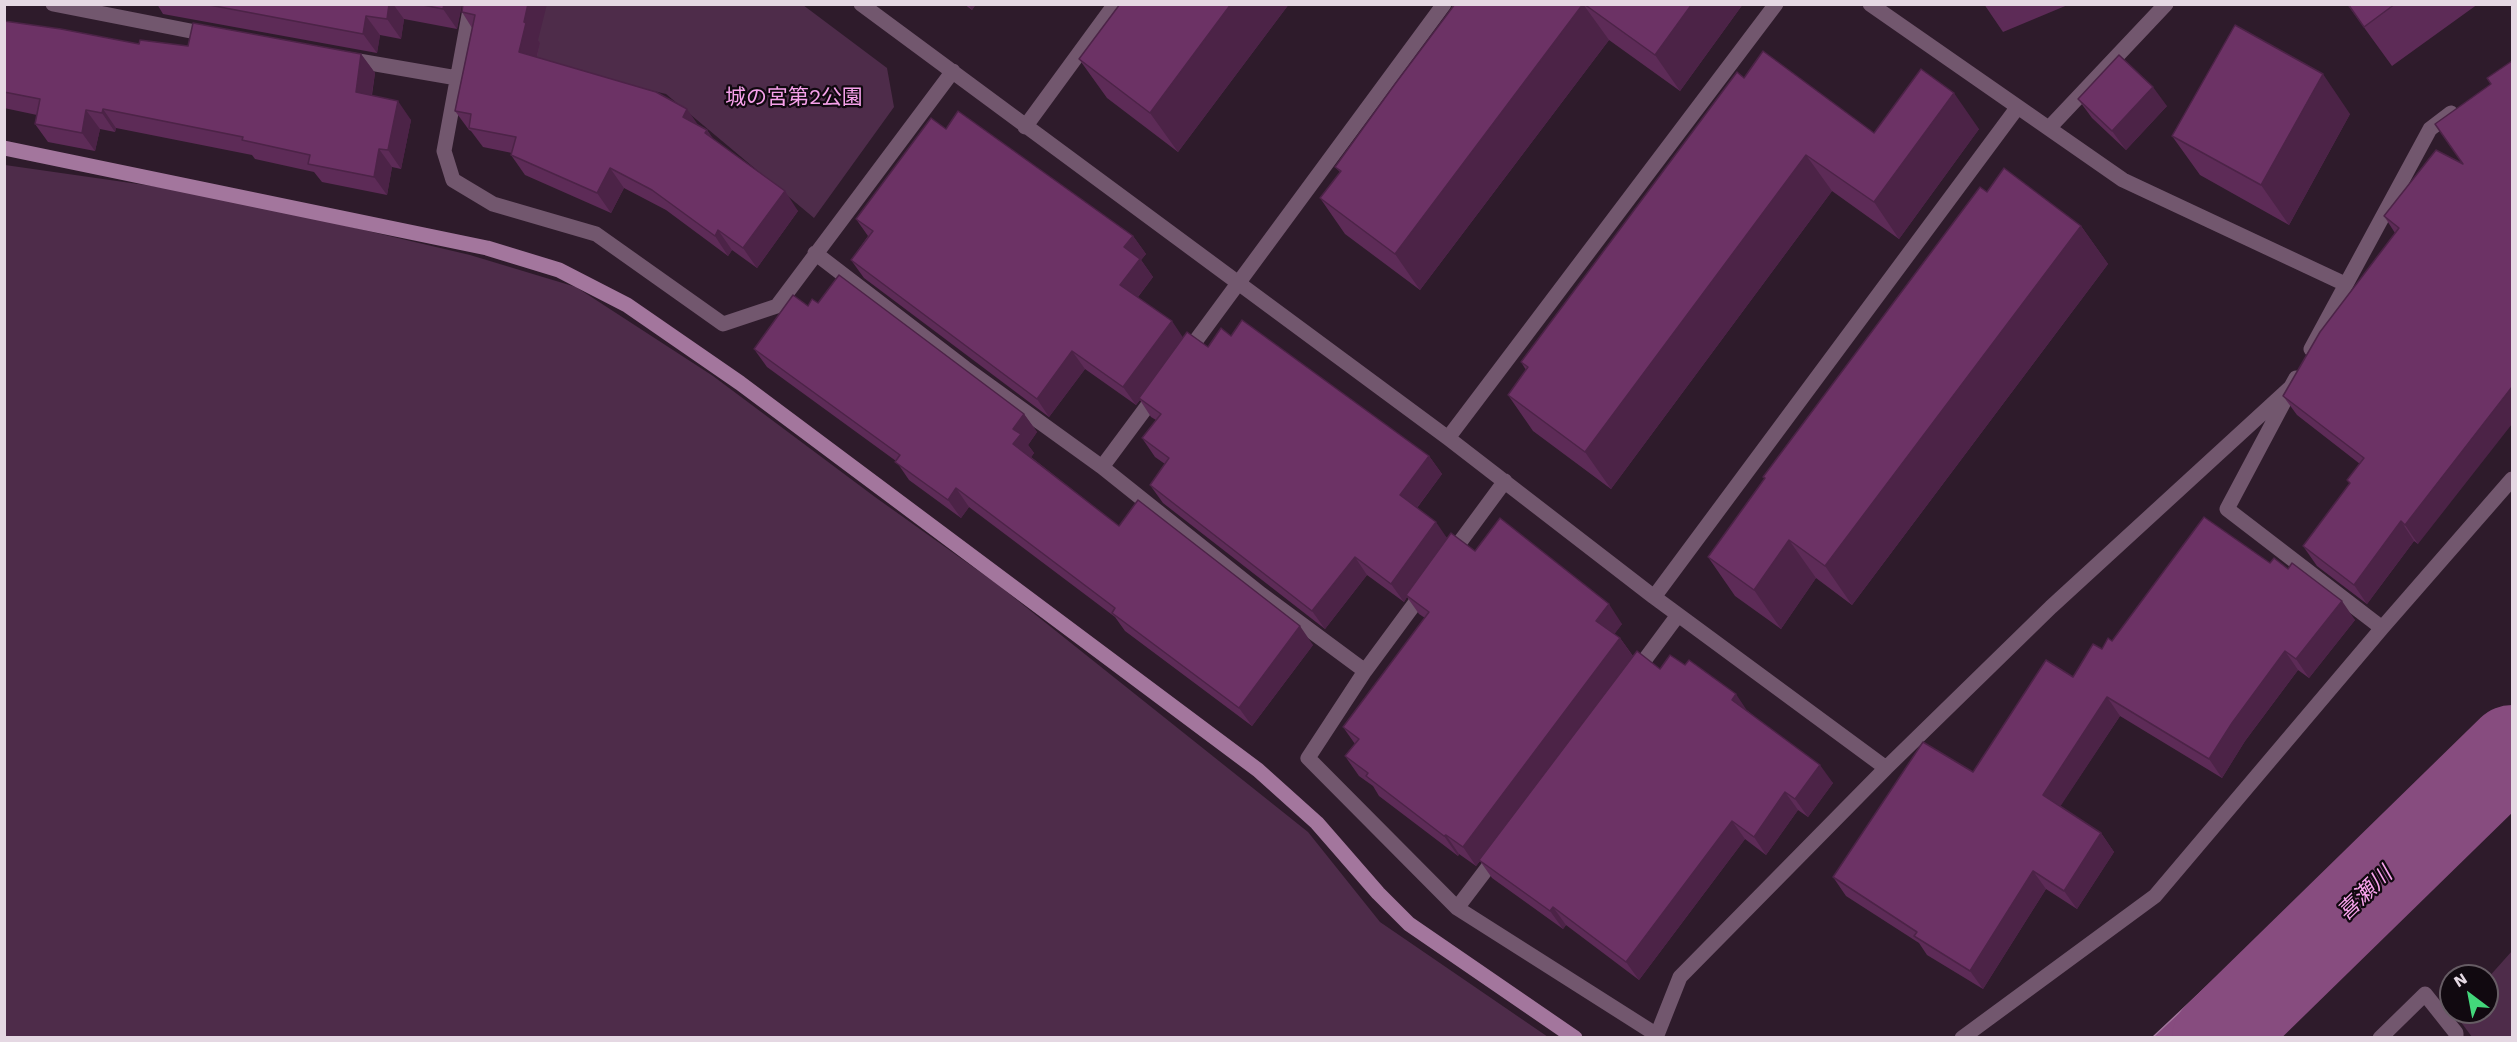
<!DOCTYPE html>
<meta charset="utf-8">
<style>
body{margin:0}
#map{position:relative;width:2517px;height:1042px;overflow:hidden;background:#2e1b2b;font-family:"Work Sans",sans-serif}
canvas{display:block}
.frame{position:absolute;inset:0;border:6px solid #e5d8e3;pointer-events:none}
.north{position:absolute;left:2439px;top:964px;width:60px;height:60px;box-sizing:border-box;background:#110910;border:2px solid #665c64;border-radius:50%;rotate:328deg;font-size:16px;font-weight:700;line-height:24px;text-align:center;color:#e5d8e3}
.north::after{content:'';display:block;margin:auto;width:21px;height:27px;background:#43d77b;clip-path:polygon(50% 0,100% 100%,50% 72%,0 100%)}
</style>
<div id="map">
<canvas width="2517" height="1042"></canvas>
<div class="frame"></div>
<div class="north">N</div>
</div>
<script>
const g = document.querySelector('canvas').getContext('2d');
g.lineJoin = 'round';
function paint(path, color) { g.fillStyle = color; g.fill(path, 'evenodd'); }
function stroke(path, color, width, dash) { g.strokeStyle = color; g.lineWidth = width; g.lineCap = dash ? 'butt' : 'round'; g.setLineDash(dash || []); g.stroke(path); }
function write(font, color, halo, rows, align = 'center') {
  g.font = font + ' "Work Sans","Noto Sans JP",sans-serif'; g.lineWidth = 4.5; g.setLineDash([]); g.textBaseline = 'middle'; g.strokeStyle = halo; g.fillStyle = color; for (const [text, x, y, turn = 0] of rows) {
    g.save(); g.translate(x, y); g.rotate((+turn || 0) * Math.PI / 180); g.textAlign = isNaN(turn) ? turn : align; if (halo) g.strokeText(text, 0, 0); g.fillText(text, 0, 0); g.restore();
  }
}
paint(new Path2D(`
 M492,5h311l84,63 7,39 -80,111 -148,-124 -181,-44z
 M5,165l210,30 255,60 106,32 137,89 162,121 122,87 311,248 72,90 168,115h-1543z
 M2512,951v86h-40l-17,-23 2,-2h30v-33z`), '#4e2c4a');
const water = new Path2D(`
 M2512,724v26l-295,287h-64l194,-182 64,-40z`);
paint(water, '#874c7f');
stroke(water, '#a3769d', 1.5);
stroke(new Path2D(`
 M4,148l483,100 72,22 68,35 113,78 518,387 59,53 61,70 31,31 166,114`), '#a3769d', 15);
stroke(new Path2D(`
 M2217,1038l295,-288`), '#874c7f', 90);
stroke(new Path2D(`
 M53,4l158,31
 M471,4l-27,147 9,29 40,24 103,30 127,90 54,-18 176,-235
 M861,4l587,434 206,159 232,171 165,-161 240,-220 5,-9
 M1870,4l253,176 222,104
 M347,59l110,19
 M1025,127l90,-123
 M2049,128l117,-124
 M815,253l150,115 137,99 159,127 104,77
 M2311,349l119,-220 21,-16
 M1186,354l258,-350
 M2286,398l-59,111 155,119
 M1448,438l328,-434
 M1102,467l55,-74
 M1449,557l56,-76
 M1424,591l-59,80 -57,87 149,150 200,127 23,-58 206,-209
 M1654,597l363,-489
 M1635,673l43,-58
 M1457,908l41,-54
 M1962,1038l193,-142 227,-268 130,-149
 M2380,1038l45,-44 31,39v5`), '#72576e', 15);
paint(new Path2D(`
 M157,4h305l-5,25 -53,-10 -3,20 -21,-4 -3,18 -214,-39z
 M463,4l75,36 2,3 -3,14 170,73 6,9 85,72 -41,57 -25,-18 -4,6 -62,-46 -42,-22 -13,25 -86,-38 -14,-20 1,-2 -29,-6 -12,-16 -2,-1 -14,-19 17,-83 -10,-16z
 M964,4h12l-4,6z
 M1120,4h169l-111,148 -71,-54 -28,-39z
 M1455,4h288l-63,87 -71,-51 -189,250 -75,-56 -25,-36 20,-26 -5,-5z
 M1984,4h86l-67,28z
 M2347,4h131l-86,62z
 M4,21l135,23 222,10 14,19 -3,22 39,25 -10,49 -9,-2 -5,28 -65,-13 -8,-10 -59,-13 -3,-4 -136,-27 -1,4 -15,-3 -5,22 -47,-9 -13,-18 2,-9 -33,-7z
 M2512,61l-94,483 -4,-3 -47,63 -50,-38 -14,-20 47,-62 -3,-4 13,-16 -63,-49 -14,-19 112,-163 -11,-17 79,-52z
 M1744,78l130,55 105,-4 -80,110 -67,-48 -221,298 -78,-58 -25,-36 18,-25 -5,-8z
 M2078,99l89,7 -41,44 -34,-32z
 M2350,114l-61,111 -89,-50 -28,-39z
 M946,129l187,107 13,18 -5,6 12,17 -15,20 45,41 25,9 23,-11 198,120 13,18 -25,34 30,30 175,86 -8,10 6,4 13,18 27,13 88,42 85,72 -25,34 -10,-7 -32,45 -21,-16 -106,141 -73,-55 -3,4 -71,-51 -12,-17 -4,5 -17,-12 -1,2 -79,-60 -6,-10 -14,-10 -14,-20 10,-12 -12,-17 82,-109 -6,-4 -12,-17 -3,5 -37,-27 -42,54 -162,-126 -13,-18 15,-21 -10,-7 -13,-19 14,-18 -5,-3 -11,-17 -4,5 -51,-36 -36,48 -185,-139 -13,-18 17,-24 -12,-17z
 M1987,192l94,34 27,38 -256,341 -36,-27 -35,51 -46,-33 -27,-39 57,-78 -2,-2z
 M818,303l206,111 13,18 -9,13 6,8 -3,4 88,69 194,119 -61,81 -127,-95 -10,-14 -146,-110 -8,11 -52,-38 -13,-19 -129,-94 -13,-18 54,-43z
 M2270,563l85,57 -46,58 -11,-8 -53,71 -23,37 -102,-62 -60,90 41,27 13,19 -37,57 -31,-20 -63,100 -56,-34 -8,-12 -73,-47 -13,-19 140,-105 129,-123 10,-8z`), '#5d2b57');
paint(new Path2D(`
 M389,4h4l11,15 -3,20 -14,-20z
 M444,4h18l-5,25 -14,-20z
 M528,4h19l-9,36 2,3 -7,29 -14,-20 5,-30z
 M968,4h8l-4,6z
 M1231,4h58l-111,148 -28,-39z
 M1583,4l26,36 -189,250 -25,-36z
 M1692,4h51l-63,87 -25,-36z
 M366,16l14,19 -3,18 -14,-19z
 M361,54l14,19 -6,38 -13,-19z
 M2323,74l27,40 -61,111 -28,-40z
 M2153,87l14,19 -41,44 -14,-19z
 M1954,93l25,36 -80,110 -25,-37z
 M398,101l13,19 -10,49 -13,-19z
 M103,109l13,19 -1,4 -13,-19z
 M687,109l14,20 -18,-12z
 M86,110l14,19 -5,22 -13,-18z
 M707,130l14,20 -16,-17z
 M379,149l13,18 -5,28 -13,-18z
 M1806,155l26,36 -221,298 -26,-37z
 M610,168l14,20 -13,25 -14,-20z
 M785,191l13,20 -41,57 -14,-20z
 M2081,226l27,38 -256,341 -27,-39z
 M718,230l14,20 -4,6 -13,-20z
 M1133,236l13,18 -5,6 12,17 -20,26 -13,-18 4,-38z
 M1172,321l12,18 -48,66 -13,-18z
 M1072,351l13,18 -36,48 -12,-18z
 M2512,387v37l-94,120 -13,-19z
 M1024,414l13,18 -9,13 6,8 -7,10 -14,-19v-15z
 M1429,456l13,18 -29,39 -13,-18z
 M956,488l13,19 -8,11 -13,-18z
 M2401,521l13,20 -47,63 -13,-19z
 M1436,522l13,19 -43,54 1,2 -3,5 -13,-18z
 M1789,540l27,38 -35,51 -27,-39z
 M1355,557l12,18 -42,54 -13,-18z
 M2342,601l13,19 -46,58 -13,-19z
 M1609,604l13,20 -12,16 -14,-19z
 M1300,626l13,19 -61,81 -13,-18z
 M1620,638l14,20 -158,208 -13,-19z
 M2285,651l13,19 -53,71 -23,37 -13,-19 23,-36z
 M1736,694l12,18 -16,-12z
 M2107,697l13,19 -64,97 -13,-18z
 M1820,765l13,18 -25,34 -13,-18z
 M1785,792l13,18 -32,45 -12,-18z
 M1732,821l13,18 -106,141 -13,-18z
 M2101,833l13,19 -37,57 -13,-18z
 M1446,835l13,19 -1,2 -14,-20z
 M2033,871l13,18 -63,100 -13,-18z
 M1553,907l13,18 -3,4 -13,-18z`), '#4c2347');
const building = new Path2D(`
 M204,4h185l-2,15 -21,-3 -3,18z
 M418,4h26l-1,5z
 M463,4h65l-4,18 2,1 -7,29 137,40 31,17 -4,8 24,13 -2,3 80,58 -42,57 -25,-18 -3,6 -63,-46 -42,-22 -13,25 -86,-38 5,-18 -47,-9 2,-14 -16,-3 20,-96 -13,-3z
 M1120,4h111l-81,109 -71,-54z
 M1455,4h128l-188,250 -75,-56 21,-27 -6,-4 60,-83z
 M1584,4h108l-37,51z
 M2348,4h47l-31,23z
 M4,21l57,8 78,15 1,-4 48,6 5,-23 168,31 -5,38 42,9 -10,49 -9,-1 -5,28 -66,-13 2,-9 -68,-15 1,-3 -140,-28 -1,4 -16,-3 -4,23 -47,-9 5,-25 -36,-7z
 M2235,25l88,49 -62,111 -89,-49z
 M1763,51l111,82 47,-64 33,24 -80,109 -68,-47 -221,297 -77,-57 20,-28 -7,-5 216,-290 7,6z
 M2119,55l34,32 -41,44 -34,-32z
 M2512,61v326l-107,138 -4,-4 -47,64 -51,-39 47,-63 -3,-3 17,-22 -81,-62 37,-64 79,-104 -15,-12 52,-66 27,14 -28,-40 56,-40 -4,-6z
 M958,111l175,125 -9,11 16,12 -20,26 52,36 -49,66 -51,-36 -35,48 -186,-139 22,-29 -17,-12 75,-101 15,11z
 M2004,168l77,58 -256,340 -36,-26 -35,50 -46,-33 57,-79 -2,-1 217,-290 7,5z
 M839,275l185,139 -11,15 8,5 -8,10 106,82 19,-26 162,126 -61,82 -127,-95 3,-5 -159,-120 -8,12 -53,-38 5,-7 -146,-106 39,-54 15,11 4,-7 6,4z
 M1242,320l187,136 -29,39 36,27 -45,62 -36,-27 -43,54 -162,-126 19,-27 -27,-20 19,-24 -22,-16 48,-66 21,15 13,-19 10,8z
 M2204,517l66,46 4,-5 14,11 4,-6 50,38 -46,58 -11,-8 -53,72 -23,36 -102,-62 -64,98 58,38 -37,58 -31,-20 -63,100 -56,-35 3,-4 -84,-55 90,-135 50,30 73,-112 27,17 20,-33 9,5 6,-11 4,3z
 M1500,518l109,86 -13,17 24,17 -157,209 -17,-12 -2,1 -78,-60 2,-3 -23,-17 14,-17 -16,-12 86,-115 -23,-17 45,-62 24,18z
 M1637,651l23,18 10,-14 15,10 4,-5 47,34 -4,6 88,65 -25,34 -10,-7 -31,45 -22,-16 -106,141 -73,-55 -3,4 -71,-51z`);
paint(building, '#6c3265');
stroke(building, '#4c2347', 1.5);
write('21px', '#f6a1ea', '#110910', [
 ["城の宮第2公園",794,98]
]);
write('italic 22px', '#f9a4ed', '#110910', [
 ["喜瀬川",2365,894,-44]
]);
</script>
